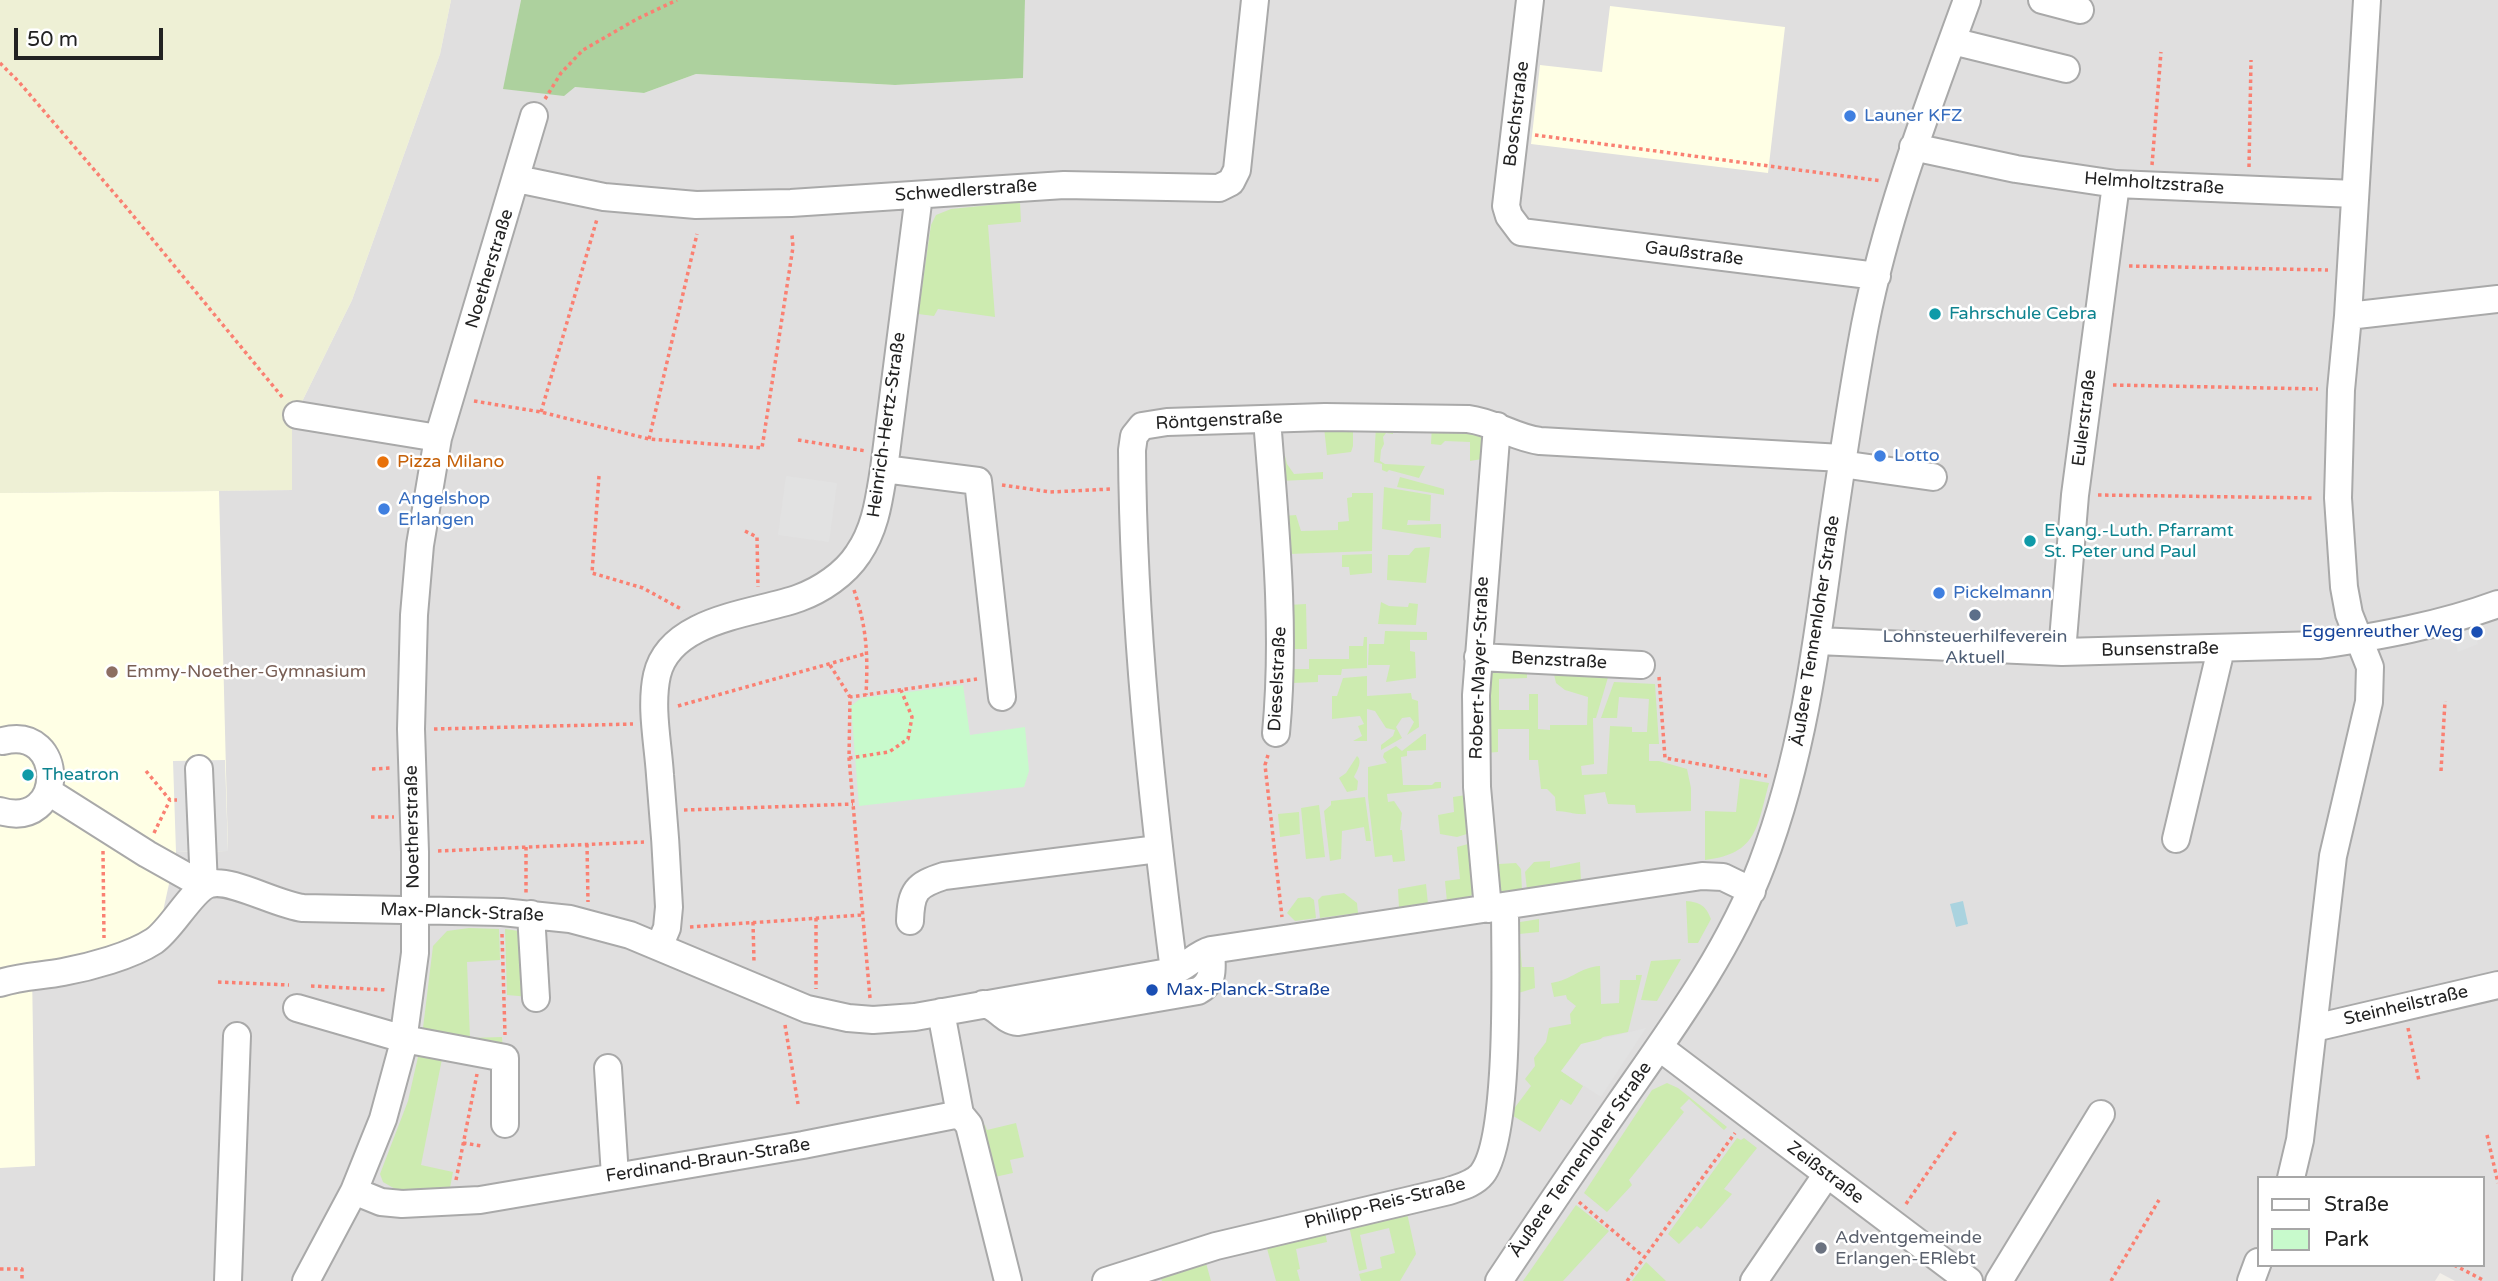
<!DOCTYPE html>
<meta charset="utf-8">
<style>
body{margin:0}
#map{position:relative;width:2498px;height:1281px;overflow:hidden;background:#f2efe9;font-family:"Varela Round",sans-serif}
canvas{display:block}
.legend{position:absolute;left:2257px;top:1176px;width:228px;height:91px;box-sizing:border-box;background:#fff;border:2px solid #a7a7a7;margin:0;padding:9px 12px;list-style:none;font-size:21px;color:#222}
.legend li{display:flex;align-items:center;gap:14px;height:35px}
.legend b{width:35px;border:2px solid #a7a7a7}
.scale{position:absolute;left:14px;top:28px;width:149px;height:32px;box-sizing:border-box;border:4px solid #222;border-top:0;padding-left:9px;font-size:21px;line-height:24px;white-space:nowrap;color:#222;-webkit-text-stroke:5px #fff;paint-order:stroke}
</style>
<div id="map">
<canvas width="2498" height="1281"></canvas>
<ul class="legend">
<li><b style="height:9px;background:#fff"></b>Straße</li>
<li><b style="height:19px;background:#c8facc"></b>Park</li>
</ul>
<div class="scale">50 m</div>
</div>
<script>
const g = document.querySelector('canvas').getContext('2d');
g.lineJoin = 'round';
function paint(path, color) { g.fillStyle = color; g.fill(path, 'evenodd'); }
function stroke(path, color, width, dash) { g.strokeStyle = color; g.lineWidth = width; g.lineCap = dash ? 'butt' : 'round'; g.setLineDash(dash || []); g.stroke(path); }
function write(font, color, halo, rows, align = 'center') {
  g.font = font + ' "Varela Round",sans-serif'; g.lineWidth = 5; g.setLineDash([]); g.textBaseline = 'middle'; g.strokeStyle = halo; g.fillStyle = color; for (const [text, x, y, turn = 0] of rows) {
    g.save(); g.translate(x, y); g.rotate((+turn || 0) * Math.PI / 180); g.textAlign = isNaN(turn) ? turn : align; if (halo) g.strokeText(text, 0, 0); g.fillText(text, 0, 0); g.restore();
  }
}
paint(new Path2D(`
 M451,0h70l-17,88 71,-1 69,6 52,-19 199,11 127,-7 3,-78h1473v1281h-43l-15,-8 -5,8h-2435v-788l292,-3v-68l60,-122 88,-246zM2258,1178h224v87h-224z`), '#e0dfdf');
paint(new Path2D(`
 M1610,6l175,21 -17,146 -237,-29 9,-79 62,7z
 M219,491l9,360 -52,1 -16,73 -46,23 -82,23 3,195 -35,2v-675z`), '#ffffe5');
paint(new Path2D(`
 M0,0h451l-11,54 -88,246 -60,122v68l-292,3z`), '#eef0d5');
paint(new Path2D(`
 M1020,202l1,20 -33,3 7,92 -57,-8 -4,7 -16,-2 13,-89 5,-10 15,-6z
 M1432,425l51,10 -1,24 -12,2v-19l-25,-1 -4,4 -10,-1z
 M1353,426v20l-2,6 -24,3 -3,-28z
 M1376,426h17v8l-7,-1 -3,4 1,7 -3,6 -1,11 5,3 40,2 -6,12 -30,-8 -2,2 -5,-2v-6l-8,-2z
 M1285,456l2,8 7,10 29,-2v7l-43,2 -2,-23z
 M1400,477l44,12v6l-47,-8z
 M1384,487l47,8 -1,26 -22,-1 -1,5 34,-1v14l-59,-9z
 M1352,493h21l-1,58 -83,3 -6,-38 13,-1 5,16 37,-1v-8l11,-1 -2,-23 5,-1z
 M1430,547l-4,36 -39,-3 1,-25h21l6,-7z
 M1372,554v19l-22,2 -1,-8h-7v-12z
 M1381,602l8,4 19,1 1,-4 9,1 -2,21 -38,-1z
 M1306,604l1,45h-18l-1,-44z
 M1385,631l42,1v8h-17v11l5,1 1,26 -30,4 4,-17h-22l1,-21h15z
 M1364,637h3v31l-25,1 -1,6h-23v7l-26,1 -4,-4 1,-10h20v-10h40v-13h14z
 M1552,666l57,8 -13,44h-3l1,46 -13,2 1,9 25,-1 3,-48 22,1v5h15l2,-33 -30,-2 -2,21h-16l13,-36 41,2 4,60h-10v17h10l28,8 4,19v23l-55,2 -1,-8 -27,-1 -3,-12 -21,3 2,19c-11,1 -19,-3 -30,-3l-1,-14 -8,-8h-6l-3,-29h-9v-31h-31v23l-13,1 4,-85 38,3v7l-28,1v31h30v-16h9v35l12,1v-5h37l1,-28 -23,-7 -9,-7z
 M1367,676v20l44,-3 1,6 6,2 1,26 -12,8 7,-13 -4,-5 -8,1 -6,9 6,11 -21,12v-5l12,-9 2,-6 -9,-2 -11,-17 -8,-2v32h-14l9,-5 -4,-10 6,-2 -4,-8 -28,3v-23h5l6,-18z
 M1424,734h2v16l-19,1v5l-6,1 2,28h29l3,-3h6v6l-54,6 1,8 6,-1 8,12 -2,17h2l3,31 -12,1 -1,-7 -17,2 -7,-60v-30l19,-4 -4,-6 1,-4 12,-7 6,5z
 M1357,756c6,5 0,15 -3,21l4,4 -1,9 -10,2 -8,-14 7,-5z
 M1740,778l29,5c-12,43 -11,71 -64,77v-49l31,1z
 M1466,795l4,38 -13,4 -17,-3 -2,-19 16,-3 -1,-15z
 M1365,797l6,44h-5l-2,-14 -22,4 -1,28 -11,2 -6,-50 7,-6v-4z
 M1319,805l6,52 -19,2 -5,-51z
 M1299,812l1,22 -20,3 -2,-23z
 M1494,839l3,2 2,23 17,-1 5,6 1,22 -18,3 -8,-4z
 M1468,844l3,1 4,46 -6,7 -22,4 -2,-21 15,-2 -3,-32z
 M1550,861v7l30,-6 1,19 -54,9 -2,-18 9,-10z
 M1426,884l2,20 -29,4 -1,-19z
 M1344,893l13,10 1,10 -38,5 -2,-18 4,-4z
 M1310,897l4,3 2,18 -21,3 -8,-8 11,-15z
 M1686,901c14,1 20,5 25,18l-13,24h-10z
 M1539,919v13l-20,2 3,33h12l1,21 -20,6 -1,-71z
 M469,928l30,1 1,31 -33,2 3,76 32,-1 1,14 -81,-15 11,-90 14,-15z
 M505,929l21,3 4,65 -23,-2z
 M1681,959l-24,42 -16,-1 10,-39z
 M1600,966l1,38 18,-1 1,-23h16v-5h6l-14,57 -25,5 -42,34 22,15 -12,19 -10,-6 -21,33 -30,-18 21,-28 -6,-7 10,-13 -1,-8 12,-16 3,-14 22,-4 -1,-10 6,-8 -9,-7 -1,-4 -12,2 -3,-14c21,-3 29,-16 49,-17z
 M420,1048l22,11 -21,106 32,7 -3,16 -53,2 -14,-8 -3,-8 28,-73z
 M1667,1083l11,5 49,39 -3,3 -35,-31 -9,9 4,4 -55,68 3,5 -25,27 -23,-19 68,-103z
 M1016,1123l8,34 -14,3 3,13 -23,5 -13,-51 8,-2 2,5z
 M1737,1138l4,2 3,-2 13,10 -33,41 8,5 -31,35 -4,-3 -18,18 -11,-10z
 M1576,1205l33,26 -46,50h-40z
 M1407,1213l9,41 -16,27h-39l-2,-7 23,-6 -2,-11 15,-4 -6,-25 -29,7 7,34 -8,2 -10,-45z
 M1325,1232l2,10 -31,7 4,20 -3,1 3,11h-24l-10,-36z
 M1646,1262l20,19h-34z
 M1206,1263l5,18h-49l-1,-2z`), '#cdebb0');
paint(new Path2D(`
 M521,0h504l-2,78 -128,7 -199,-11 -52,19 -69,-6 -11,9 -61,-7z`), '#add19e');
paint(new Path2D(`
 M963,685l7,50 55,-8 4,44 -5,16 -165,19 -8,-100 10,-8z`), '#c8facc');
paint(new Path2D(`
 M786,476l51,7 -8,59 -51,-7z
 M2474,629l4,15 -20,8 -5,-19z
 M225,760l3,91 -52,1 -3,-91z
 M1646,1028l-45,69 -40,-26 20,-27z`), '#e2e2e2');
paint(new Path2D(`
 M1963,901l5,23 -12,3 -6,-23z`), '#aad3df');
const minor = new Path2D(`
 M1530,0l-24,206 3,10 12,16 356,44
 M2042,0l38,10
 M1952,41l114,28
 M1913,147l103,22 100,15 239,10
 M517,179l87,18 92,8 95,-2 273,-18 155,3 12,-6 6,-12 18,-170
 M2348,316l150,-17
 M297,415l141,23
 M1267,419c8,105 19,209 9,314
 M1841,464l92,13
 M884,469l94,12 24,216
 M1818,641l244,11 258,-7c60,-9 121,-20 178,-41
 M2062,652l13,-157 41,-311
 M1478,657l163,8
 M199,769l5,117
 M49,792l98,62 57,32
 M0,811c67,20 66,-87 3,-70
 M2176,839l45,-190
 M1488,909l-11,-122 -1,-92 21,-269
 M531,914l5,84
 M910,921c1,-30 6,-36 34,-45l214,-27
 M659,947l8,-19 2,-21c-2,-44 -5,-88 -9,-132 -2,-32 -10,-68 -3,-100 13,-57 98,-61 142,-77 22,-8 46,-24 59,-44 18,-26 21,-55 26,-85l35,-274
 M1174,971c-22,-173 -41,-346 -42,-521l2,-14 8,-10 25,-4 158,-5 143,2c26,3 47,19 72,22l302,17
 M0,983c21,-7 42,-7 63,-11 27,-5 68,-16 91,-31 18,-12 39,-53 56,-57 21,-6 67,21 93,24l199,4 68,7 60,16 177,74 41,9 25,2 42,-3 259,-46c14,-5 22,-17 37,-21l491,-74 21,1 29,14
 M983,1004c14,1 20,17 35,18l180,-31c17,-9 14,-24 13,-41
 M297,1008l107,31 101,19v66
 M941,1012l19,102
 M2314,1028l184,-43
 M1659,1047l310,234
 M608,1068l7,108
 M960,1114l9,11 39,156
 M2291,1178l9,-38 33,-284 36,-154 1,-35 -21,-53 -5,-27 -6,-89 3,-108 7,-74 19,-316
 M354,1191l27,11 21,2 78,-4 323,-55 157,-31
 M228,1281l9,-245
 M306,1281l48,-90 29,-72 19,-70 13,-96v-101l-4,-123 3,-114 6,-70 18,-107 96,-322
 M1106,1281l110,-35 233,-55c11,-4 25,-7 33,-17 29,-37 23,-214 23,-267
 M1499,1281c40,-60 80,-119 121,-178 53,-76 109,-152 142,-239 41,-107 55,-220 70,-333 10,-69 20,-137 33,-206 22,-112 63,-218 102,-325
 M1754,1281l73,-107
 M1999,1281l102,-167
 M2251,1281l7,-19`);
stroke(minor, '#a9a9a9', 30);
stroke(new Path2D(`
 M0,63l19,19 107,125 157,191
 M545,99l16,-26 22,-23 54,-31 40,-19
 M1535,135l347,46
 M2152,165l9,-113
 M2249,167l2,-107
 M2129,266l199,4
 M2113,385l205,4
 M474,401l67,11 108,27 113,9 31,-201 -1,-12
 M541,412l56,-193
 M649,439l48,-205
 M798,440l68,11
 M386,460h2
 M599,476l-7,97 51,15 40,22
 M1002,485l48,7 62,-3
 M2098,495l217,3
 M745,531l12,6 1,50
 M854,590c13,38 14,65 12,105
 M830,665l20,32
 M1659,677l6,81 102,18
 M678,706l190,-53
 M434,729l199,-5
 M1268,755l-3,10 17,152
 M849,758l40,-6 19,-13 4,-22 -11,-27
 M372,769l19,-1
 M146,771l24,29h7
 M2441,771l4,-70
 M684,810l169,-6
 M371,817h23
 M154,833l16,-33
 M587,844l1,58
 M526,847v47
 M103,851l1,87
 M438,851l206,-9
 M816,918v71
 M753,922l1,40
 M690,927l172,-12
 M502,934l3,101
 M218,982l71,3
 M311,986l76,4
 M870,998l-21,-240 1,-61 127,-18
 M785,1025l13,79
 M2408,1028l11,53
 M2487,1135l11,48
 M463,1143l19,3
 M456,1180l21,-106
 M1579,1202l65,55
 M1906,1204l50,-73
 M2454,1265l31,16
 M0,1269h22v12
 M1627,1281l108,-148
 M2111,1281l48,-81`), '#fa8072', 3.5, [3.5, 3.5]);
stroke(minor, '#fff', 26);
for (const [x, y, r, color] of [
 [1850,116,7,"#3f7fe0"],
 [1935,314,7,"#0f9aa8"],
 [1880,456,7,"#3f7fe0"],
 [383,462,7,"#e8710a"],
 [384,509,7,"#3f7fe0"],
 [2030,541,7,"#0f9aa8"],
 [1939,593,7,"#3f7fe0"],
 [1975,615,7,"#5c6f8a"],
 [2477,632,7,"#1a4fb4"],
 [112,672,7,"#8d6e63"],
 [28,775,7,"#0f9aa8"],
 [1152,990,7,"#1a4fb4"],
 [1821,1248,7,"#6b7280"]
]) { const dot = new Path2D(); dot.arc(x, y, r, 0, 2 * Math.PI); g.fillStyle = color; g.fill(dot); stroke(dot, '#fff', 2.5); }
write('18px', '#222', '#fff', [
 ["Boschstraße",1517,114,-83],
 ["Helmholtzstraße",2154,184,4],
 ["Schwedlerstraße",966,191,-4],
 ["Gaußstraße",1694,254,7],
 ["Noetherstraße",490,269,-73],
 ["Eulerstraße",2085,418,-83],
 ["Röntgenstraße",1219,421,-3],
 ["Heinrich-Hertz-Straße",887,425,-82],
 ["Äußere Tennenloher Straße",1816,631,-81],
 ["Bunsenstraße",2160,650,-1],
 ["Benzstraße",1559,661,3],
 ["Robert-Mayer-Straße",1480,668,-88],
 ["Dieselstraße",1278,679,-87],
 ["Noetherstraße",413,827,-91],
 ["Max-Planck-Straße",462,913,2],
 ["Steinheilstraße",2406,1006,-13],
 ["Äußere Tennenloher Straße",1581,1160,-55],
 ["Ferdinand-Braun-Straße",708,1161,-9],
 ["Zeißstraße",1825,1173,37],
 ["Philipp-Reis-Straße",1385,1204,-14]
]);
write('18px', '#366cbe', '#fff', [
 ["Launer KFZ",1864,116],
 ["Lotto",1894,456],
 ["Angelshop",398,499],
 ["Erlangen",398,520],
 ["Pickelmann",1953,593]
], 'left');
write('18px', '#0d838f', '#fff', [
 ["Fahrschule Cebra",1949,314],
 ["Evang.-Luth. Pfarramt",2044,531],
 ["St. Peter und Paul",2044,552],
 ["Theatron",42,775]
], 'left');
write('18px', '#c56008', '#fff', [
 ["Pizza Milano",397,462]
], 'left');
write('18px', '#164399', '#fff', [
 ["Eggenreuther Weg",2463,632],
 ["Max-Planck-Straße",1166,990,"left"]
], 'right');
write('18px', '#4e5e75', '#fff', [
 ["Lohnsteuerhilfeverein",1975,637],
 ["Aktuell",1975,658]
]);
write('18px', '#785e54', '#fff', [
 ["Emmy-Noether-Gymnasium",126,672]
], 'left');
write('18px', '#5b616d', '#fff', [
 ["Adventgemeinde",1835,1238],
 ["Erlangen-ERlebt",1835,1259]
], 'left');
</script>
